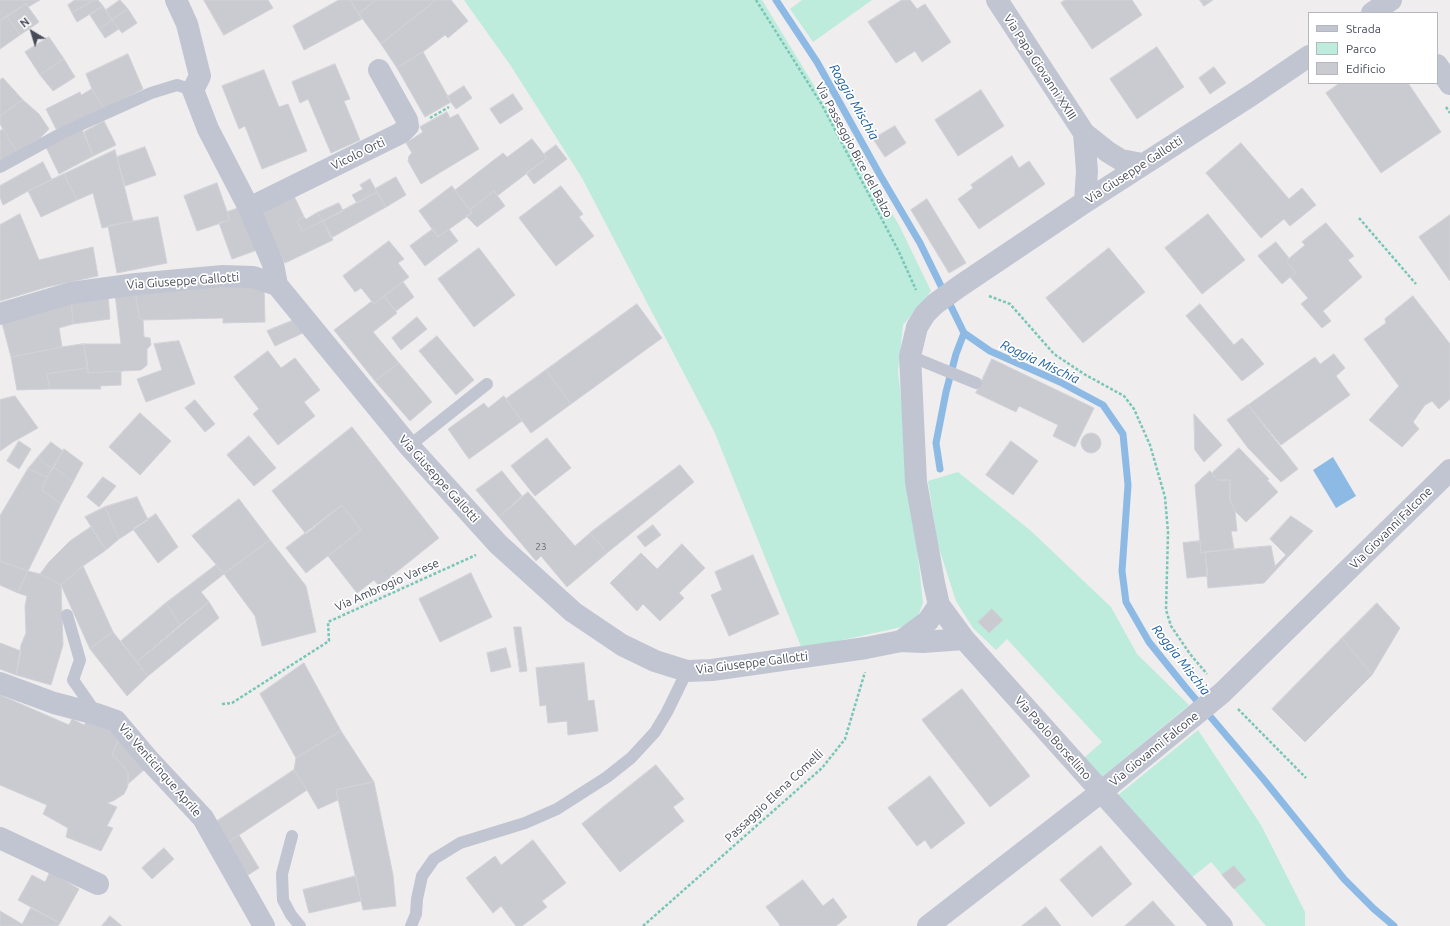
<!DOCTYPE html>
<style>
body{margin:0}
#map{position:relative;width:1450px;height:926px;overflow:hidden;background:#efeded;font-family:Ubuntu,sans-serif}
canvas{display:block}
.legend{position:absolute;left:1308px;top:12px;width:130px;height:72px;box-sizing:border-box;background:#fff;border:1px solid #b5b7bd;margin:0;padding:5px 7px;list-style:none;font-size:12px;color:#464b59}
.legend li{display:flex;align-items:center;gap:8px;height:20px}
.legend b{width:20px;border:1px solid #b5b7bd}
.north{position:absolute;left:12px;top:12px;width:40px;height:40px;-webkit-text-stroke:3px #fff;paint-order:stroke;rotate:322deg;font-size:11px;font-weight:700;line-height:16px;text-align:center;color:#464b59}
.north::after{content:'';display:block;margin:auto;width:14px;height:18px;background:#464b59;clip-path:polygon(50% 0,100% 100%,50% 72%,0 100%)}
</style>
<div id="map">
<canvas width="1450" height="926"></canvas>
<ul class="legend">
<li><b style="height:5px;background:#c1c5d1"></b>Strada</li>
<li><b style="height:11px;background:#bdebdc"></b>Parco</li>
<li><b style="height:11px;background:#cacbd1"></b>Edificio</li>
</ul>
<div class="north">N</div>
</div>
<script>
const g = document.querySelector('canvas').getContext('2d');
g.lineJoin = 'round';
function fill(path, color) {
  g.fillStyle = color;
  g.fill(path, 'evenodd');
}
function stroke(path, color, width, dash) {
  g.strokeStyle = color;
  g.lineWidth = width;
  g.lineCap = dash ? 'butt' : 'round';
  g.setLineDash(dash || []);
  g.stroke(path);
}
function label(font, color, halo, rows, align = 'center') {
  g.font = font + ' Ubuntu,sans-serif';
  g.lineWidth = 3.5;
  g.setLineDash([]);
  g.textBaseline = 'middle';
  g.strokeStyle = halo;
  g.fillStyle = color;
  for (const [text, x, y, turn = 0] of rows) {
    g.save();
    g.translate(x, y);
    g.rotate((+turn || 0) * Math.PI / 180);
    g.textAlign = isNaN(turn) ? turn : align;
    if (halo) g.strokeText(text, 0, 0);
    g.fillText(text, 0, 0);
    g.restore();
  }
}
fill(new Path2D(`
 M464,0H762L899,225L931,291L903,325L898,371L923,603L915,624L802,649L714,431L582,178L511,66Z
 M802,0H872L813,42L790,9Z
 M958,472L1031,531L1111,607L1137,654L1189,705L1102,777L1084,758L1102,742L1007,639L996,650L973,628L956,601L938,545L928,481Z
 M1198,730L1261,825L1305,912V926H1266L1211,862L1190,879L1117,796Z`), '#bdebdc');
fill(new Path2D(`
 M1333,457L1356,496L1336,508L1313,470Z`), '#8dbae5');
stroke(new Path2D(`
 M776,0L817,62L880,175L920,243L964,333L990,351L1060,382L1103,405L1123,434L1128,485L1122,571L1126,602L1149,642L1186,688L1265,781L1344,879L1374,909L1394,926
 M940,469L936,443L946,392L956,354L964,333`), '#8dbae5', 7);
const building = new Path2D(`
 M0,0H40L28,7L26,4L0,21Z
 M75,0H94L72,13L68,5Z
 M94,0H98L103,6L77,22L72,13Z
 M120,0L128,9L112,20L106,10Z
 M204,0H268L273,8L224,35Z
 M339,0H350L362,19L304,50L293,26Z
 M350,0H376L359,14Z
 M376,0H436L381,44L359,14Z
 M436,0H451L468,21L448,38L445,35L423,52L397,68L381,44Z
 M902,0H910L917,9L925,4L951,42L922,62L915,51L896,63L868,22Z
 M1065,0H1132L1142,15L1092,49L1061,3Z
 M1200,0H1213L1204,6Z
 M26,4L39,22L20,35L7,16Z
 M103,6L112,20L99,29L90,15Z
 M128,9L137,23L122,33L112,20Z
 M7,16L20,35L0,49V21Z
 M112,20L119,29L105,38L99,29Z
 M49,37L64,59L40,75L25,52Z
 M1157,47L1184,87L1137,119L1110,79Z
 M423,52L451,102L425,117L397,68Z
 M128,54L143,89L104,109L92,89L86,74Z
 M64,59L75,77L53,91L40,75Z
 M335,64L350,99L344,101L360,140L331,153L308,99L300,103L292,82Z
 M1214,67L1226,83L1210,94L1199,78Z
 M264,70L279,107L288,104L307,151L262,169L245,126L239,129L222,86Z
 M3,78L23,100L0,116V80Z
 M1340,83H1408L1441,132L1381,173L1326,93Z
 M464,86L472,98L456,109L447,97Z
 M92,89L104,109L88,118L56,129L46,109L80,92L81,95Z
 M981,90L1004,126L958,156L935,120Z
 M513,94L523,109L500,124L490,109Z
 M23,100L39,114L49,129L40,138L17,152L0,124V116Z
 M447,112L450,118L458,114L479,149L421,184L408,161L409,156L412,153L406,143L423,132L420,127Z
 M104,121L116,145L93,156L84,132Z
 M895,126L906,143L885,157L873,139Z
 M81,127L93,156L59,174L45,145Z
 M3,129L17,152L0,161V131Z
 M532,139L547,158L497,196L494,191L470,210L455,190L503,153L507,157Z
 M1241,143L1289,199L1302,188L1316,205L1290,226L1284,219L1261,238L1206,173Z
 M556,145L567,159L534,184L526,173L547,158L544,154Z
 M145,147L156,175L125,186L117,157Z
 M115,150L133,221L102,228L93,193L77,200L64,174Z
 M1012,156L1019,168L1029,161L1045,184L979,229L958,199L973,188L971,185Z
 M43,162L52,180L28,191L3,205L0,197V186Z
 M64,174L77,200L41,217L28,191Z
 M396,177L406,195L386,207L375,189Z
 M370,179L377,192L357,203L352,195L363,189L360,185Z
 M217,183L230,220L197,231L184,196Z
 M452,186L472,213L438,237L419,211Z
 M561,186L583,214L579,217L594,236L556,266L519,218Z
 M494,191L505,206L477,227L466,216L472,213L470,210Z
 M377,192L386,207L331,238L323,221Z
 M294,196L304,217L297,220L302,231L323,221L333,240L285,263L260,215Z
 M927,199L966,263L949,273L911,210Z
 M339,203L343,211L323,221L317,213Z
 M245,206L260,249L232,259L219,223L230,220L227,212Z
 M317,213L323,221L302,231L297,220L304,217L306,219Z
 M20,214L39,260L93,247L98,276L47,287L0,301V225Z
 M1208,214L1245,260L1202,294L1165,248Z
 M1450,215V281L1419,237Z
 M158,217L167,263L117,273L108,226Z
 M1326,223L1354,256L1348,260L1362,277L1323,311L1331,321L1322,328L1301,304L1308,298L1290,277L1296,272L1286,261L1305,245L1302,242Z
 M433,229L438,237L449,229L458,241L425,266L410,246Z
 M389,241L404,259L398,263L409,277L374,304L361,288L355,292L343,276Z
 M1276,242L1289,258L1286,261L1296,272L1282,284L1258,256Z
 M479,248L515,295L474,327L438,279Z
 M1109,248L1145,292L1083,343L1046,298Z
 M403,282L414,297L396,311L384,296Z
 M264,285L265,322L223,323V318L143,320L139,318L135,290Z
 M135,290L139,318L143,320L144,337L150,338L151,345L147,349V365L141,370L88,373L84,344H121L115,294Z
 M108,294L110,319L73,324L71,298Z
 M384,296L397,313L373,332L399,363L375,381L334,330L372,301L374,304Z
 M1413,296L1450,344V399L1439,409L1432,401L1425,405L1413,422L1419,429L1402,447L1369,420L1399,386L1364,339L1386,323L1385,319Z
 M71,298L73,324L59,328L62,347L11,357L1,319Z
 M637,304L662,338L571,404L546,370Z
 M1200,304L1234,345L1242,338L1264,364L1242,381L1186,316Z
 M417,317L427,329L401,350L392,338Z
 M294,320L303,333L275,346L267,331Z
 M437,336L474,380L456,395L419,351Z
 M179,341L195,384L146,402L137,379L162,370L154,344Z
 M84,344L88,368L47,374L50,389L17,390L11,357L62,347Z
 M268,351L281,368L295,358L320,390L304,402L315,416L278,445L253,414L259,409L234,377Z
 M1334,354L1345,368L1336,376L1350,395L1281,445L1248,405L1315,357L1320,364Z
 M992,359L1094,408L1075,447L1053,436L1058,425L1019,406L1016,412L976,393Z
 M399,363L432,402L410,421L375,381Z
 M88,368V373L121,371V385L100,386L101,389H50L47,374Z
 M546,370L571,404L531,433L506,399Z
 M15,396L38,428L13,442L0,451V400Z
 M504,396L522,421L469,459L448,429L484,403L488,408Z
 M195,400L215,424L205,432L185,408Z
 M1248,405L1298,469L1281,482L1248,448L1227,420Z
 M140,413L171,441L140,475L109,447Z
 M1194,414L1222,445L1204,462L1195,450Z
 M352,427L439,538L379,586L374,580L357,593L328,556L361,530L342,505L306,534L272,491Z
 M1081 443a10 10 0 1 1 20 0a10 10 0 1 1-20 0Z
 M249,436L276,468L254,486L227,455Z
 M547,438L571,468L535,496L511,466Z
 M19,441L31,449L19,469L7,461Z
 M1011,441L1038,461L1013,495L986,475Z
 M51,442L63,451L52,469L38,457Z
 M1239,448L1269,479L1267,480L1278,492L1246,522L1235,511L1230,500V480H1218L1212,473Z
 M64,449L83,463L73,482L54,467Z
 M38,457L52,469L47,477L28,469Z
 M680,465L694,482L607,553L590,533Z
 M54,467L73,482L61,504L42,490L47,477Z
 M28,469L47,477L42,490L61,504L28,571L0,561V516Z
 M502,471L522,496L499,517L476,490Z
 M1210,471L1218,480H1230V500L1235,511L1237,531H1231L1234,549L1201,553L1195,485Z
 M103,477L116,486L99,507L87,497Z
 M528,492L575,546L590,533L607,553L567,587L541,556L536,561L499,517Z
 M137,497L148,520L119,539L105,507Z
 M239,499L270,540L224,574L192,536Z
 M342,505L361,530L306,573L286,548Z
 M105,507L119,539L106,550L85,517Z
 M156,514L178,547L158,563L133,529Z
 M1291,516L1313,531L1288,557L1270,539Z
 M653,525L661,535L645,547L637,537Z
 M91,527L106,550L83,566L61,585L40,574L49,562L70,541Z
 M270,540L306,586L316,632L262,646L255,616L224,574Z
 M1200,541L1201,553L1205,552L1208,576L1187,578L1183,543Z
 M682,544L705,568L679,593L684,598L660,621L643,604L637,611L610,583L641,553L657,569Z
 M1271,546L1275,566L1286,555L1288,557L1264,583L1208,588L1205,552Z
 M753,555L779,614L729,636L711,595L722,590L715,572Z
 M0,561L28,571L18,593L0,585Z
 M216,565L224,574L201,592L209,602L180,625L166,603Z
 M83,566L113,632L90,649L61,585Z
 M28,571L40,574L61,585L63,645L51,685L16,675L21,645L26,633L25,606L27,596L18,593Z
 M471,573L492,617L440,642L419,599Z
 M209,602L219,618L148,676L137,662Z
 M166,603L180,625L137,662L121,641Z
 M1377,603L1400,628L1372,675L1342,638Z
 M992,609L1003,620L989,633L978,622Z
 M514,627H521L527,671L520,672Z
 M113,632L148,676L127,696L90,649Z
 M1342,638L1372,675L1305,742L1272,709Z
 M0,643L21,651L16,675L0,669Z
 M506,648L511,667L491,672L487,653Z
 M304,663L341,731L296,758L260,694Z
 M584,663L588,701L594,700L598,731L568,735L567,721L548,723L546,705L540,706L536,668Z
 M962,689L1030,776L990,807L922,720Z
 M0,695L69,725L72,719L84,725L87,721L121,735L112,755L121,763L128,773V784L127,788L124,794L113,801L107,803L117,807L107,826L113,828L101,851L66,837L68,828L43,814L47,805L0,785Z
 M341,731L374,782L336,790L338,800L318,809L307,790L294,770L296,758Z
 M119,739L145,769L128,784V773L121,763L112,755Z
 M656,765L684,799L673,807L684,821L620,872L582,824Z
 M294,770L307,790L227,843L214,823Z
 M930,776L965,823L931,849L925,840L917,846L888,808Z
 M374,782L393,875L396,906L363,910L336,790Z
 M239,835L259,868L248,875L227,843Z
 M533,840L566,883L542,901L547,907L522,926H516L501,906L493,913L466,878L495,856L501,865Z
 M1101,846L1132,884L1092,917L1060,880Z
 M164,848L174,859L152,879L142,868Z
 M1234,866L1246,880L1234,889L1222,875Z
 M50,872L79,889L60,923L18,900L32,875L45,882Z
 M356,876L361,901L309,913L303,890Z
 M803,880L823,906L833,898L847,917L836,926H779L780,925L766,907Z
 M1153,901L1175,926H1125Z
 M1046,907L1061,926H1022Z
 M31,908L60,923L58,926H0V911L22,924Z
 M110,916L122,926H102Z`);
fill(building, '#cacbd1');
stroke(building, '#d1d1d8', 1);
stroke(new Path2D(`
 M756,0L822,105L899,252L916,290
 M1446,107L1450,113
 M430,118L449,107
 M1359,218L1416,284
 M989,296L1010,304L1054,354L1084,374L1124,396L1134,409L1150,445L1165,497L1168,532L1166,610L1171,626L1190,654L1207,674
 M222,704L232,703L329,641L328,622L476,555
 M1238,709L1306,778
 M643,926L822,768L845,739L865,672`), '#78c6b6', 2.5, [3, 2]);
stroke(new Path2D(`
 M0,167L62,133L151,93L177,85L193,90
 M910,356L976,383
 M409,446L487,384
 M67,615L80,660L73,680L96,713
 M292,836L282,874L283,900L291,915L300,926
 M411,926L416,914L417,899L422,876L434,859L460,843L525,823L557,809L607,777L631,758L655,732L667,712L687,671`), '#c1c5d1', 12);
stroke(new Path2D(`
 M176,0L187,24L200,76L193,90L208,129L249,208L273,264L277,285
 M997,0L1084,133L1108,152L1121,160L1142,164
 M1372,13L1391,0
 M1437,65L1450,84
 M1084,133L1087,171L1085,202
 M249,208L401,133L408,126L407,120L379,70
 M0,314L71,293L136,284L223,276L253,277L277,285L409,446L498,544L573,612L622,645L655,661L687,671L712,670L866,648L901,641L923,642L964,639
 M901,641L928,621L939,605
 M0,683L54,703L96,714L116,721L149,760L203,818L264,926
 M0,838L98,884
 M928,926L1101,792L1222,693L1450,470
 M1222,926L964,639L939,605L934,583L916,482L910,356L917,327L925,314L935,304L960,286L1085,202L1253,94L1309,56`), '#c1c5d1', 22);
label('10px', '#676b77', null, [
 ["23",541,547]
]);
label('12px', '#464b59', '#fff', [
 ["Via Papa Giovanni XXIII",1040,67,57],
 ["Via Passeggio Bice del Balzo",854,150,62],
 ["Vicolo Orti",358,154,-26],
 ["Via Giuseppe Gallotti",1134,170,-33],
 ["Via Giuseppe Gallotti",183,281,-4],
 ["Via Giuseppe Gallotti",439,479,48],
 ["Via Giovanni Falcone",1391,528,-45],
 ["Via Ambrogio Varese",387,585,-24],
 ["Via Giuseppe Gallotti",752,663,-7],
 ["Via Paolo Borsellino",1053,738,48],
 ["Via Giovanni Falcone",1154,749,-39],
 ["Via Venticinque Aprile",160,770,49],
 ["Passaggio Elena Comelli",774,796,-43]
]);
label('italic 13px', '#165a9c', '#fff', [
 ["Roggia Mischia",854,102,60],
 ["Roggia Mischia",1040,362,25],
 ["Roggia Mischia",1181,660,52]
]);
</script>
